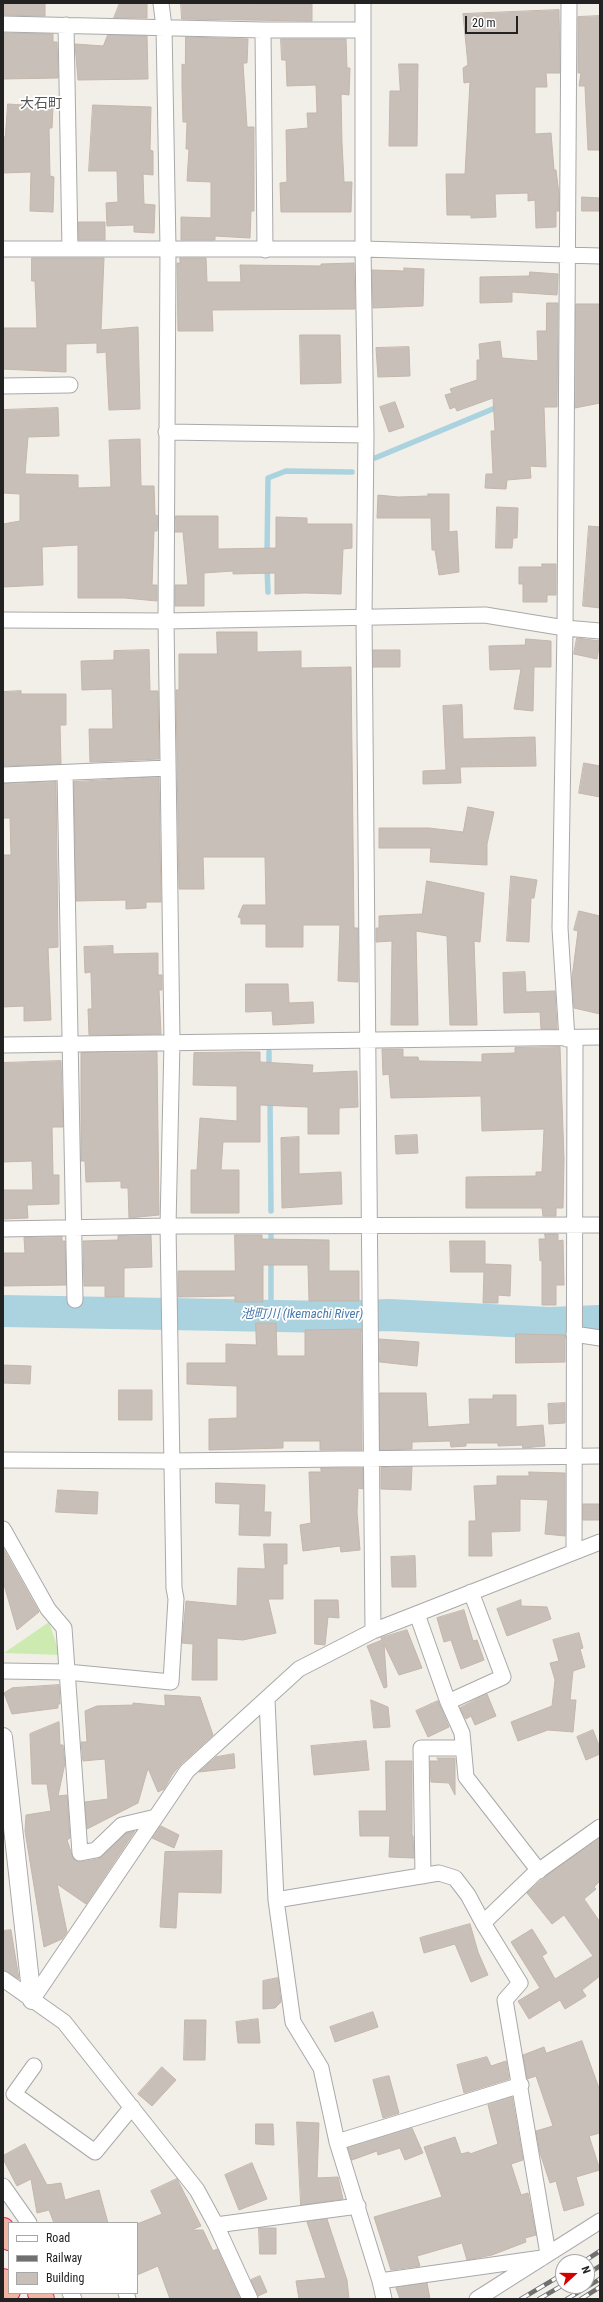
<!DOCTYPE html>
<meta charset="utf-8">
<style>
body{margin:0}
#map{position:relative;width:603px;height:2302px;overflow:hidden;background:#f2efe9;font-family:"Roboto Condensed",sans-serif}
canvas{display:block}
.frame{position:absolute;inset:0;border:4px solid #222;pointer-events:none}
.legend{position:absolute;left:8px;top:2222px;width:130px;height:72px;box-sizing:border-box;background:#fff;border:1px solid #a7a7a7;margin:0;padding:5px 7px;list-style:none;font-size:12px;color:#222}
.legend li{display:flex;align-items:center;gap:8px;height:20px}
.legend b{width:20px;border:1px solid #a7a7a7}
.north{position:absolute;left:555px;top:2254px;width:40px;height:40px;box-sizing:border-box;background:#fff;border:1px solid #a7a7a7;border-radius:50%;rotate:69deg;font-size:11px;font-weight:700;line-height:16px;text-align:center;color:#222}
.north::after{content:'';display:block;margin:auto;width:14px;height:18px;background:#d40000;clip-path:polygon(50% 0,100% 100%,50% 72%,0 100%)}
.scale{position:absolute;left:465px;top:16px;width:53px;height:18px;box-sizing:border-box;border:2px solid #222;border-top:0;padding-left:5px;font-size:12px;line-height:14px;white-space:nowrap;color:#222;-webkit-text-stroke:3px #fff;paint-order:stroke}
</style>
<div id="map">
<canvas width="603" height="2302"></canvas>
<div class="frame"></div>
<ul class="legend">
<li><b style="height:5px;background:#fff"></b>Road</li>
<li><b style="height:5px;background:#707070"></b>Railway</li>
<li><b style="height:11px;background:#c7bfb8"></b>Building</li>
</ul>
<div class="north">N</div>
<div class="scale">20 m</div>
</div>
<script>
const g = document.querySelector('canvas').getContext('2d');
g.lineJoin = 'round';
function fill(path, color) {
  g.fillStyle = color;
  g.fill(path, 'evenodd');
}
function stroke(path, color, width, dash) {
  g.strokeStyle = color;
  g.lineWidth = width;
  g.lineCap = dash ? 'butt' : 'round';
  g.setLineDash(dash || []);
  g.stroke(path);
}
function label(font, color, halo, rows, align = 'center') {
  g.font = font + ' "Roboto Condensed","Noto Sans JP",sans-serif';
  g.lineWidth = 3.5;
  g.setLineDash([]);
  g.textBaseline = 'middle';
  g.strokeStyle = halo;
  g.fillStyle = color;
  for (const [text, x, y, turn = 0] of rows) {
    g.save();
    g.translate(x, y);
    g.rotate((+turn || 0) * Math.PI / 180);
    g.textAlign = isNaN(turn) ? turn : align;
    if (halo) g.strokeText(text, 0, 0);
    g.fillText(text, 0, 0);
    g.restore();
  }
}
fill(new Path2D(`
 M49,1622L60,1655L4,1653Z`), '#cdebb0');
stroke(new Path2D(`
 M375,458L500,406
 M267,555L268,478L286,471L352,472
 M267,567L268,592
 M269,1052V1070
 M270,1098L271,1211
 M271,1247V1233
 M271,1316V1259`), '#aad3df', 5.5);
stroke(new Path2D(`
 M3,1311L333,1317L389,1315L549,1323L600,1321`), '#aad3df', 32);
const building = new Path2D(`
 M3,3H45V16L3,15Z
 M120,3H147V18H114Z
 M181,3L312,4V21L182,19Z
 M559,10L560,73H546L547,87H535V134L551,133L554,170H556L559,194V211H556V227L536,228L535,200L528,201V193L495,194L496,217L471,218V215H447L446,174H465L470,82L464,83L463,68L468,65L463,14Z
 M600,16V150H588L585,86H579L581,73H578V17Z
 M3,33L53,34V42H57L58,78L3,79Z
 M108,35L147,36L148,79L78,80L75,44L103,46Z
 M186,37L248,39L247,63H243L247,127H254V211H251L250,238L215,236V240H181V217L211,218V182L187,181L189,149H186L187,122H183L182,87V64L185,65Z
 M281,39H346L347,68H350L349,95L341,94L342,143L344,182H352L351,212H281L280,183L287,182L286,130L308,128L307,113H317L316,85L287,86L286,60H282Z
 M399,64H418L417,146H389L390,91H400Z
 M8,104L53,107L52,128H49L50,176L54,177L53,212L30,211L31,172L3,173V137H5Z
 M93,105L151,107L150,150L153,151V175L143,174L144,204L155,205L154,233L134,232V225L107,226L106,203L118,202L117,171H89Z
 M582,197L600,198V211H582Z
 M79,222H105V240H79Z
 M32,258H104L101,330L138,327L140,409L109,410L106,352L97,353V343L66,344V372L3,369V328H37L35,281H32Z
 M180,258H206L207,282H241L240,265L321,266V264L354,263L355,309L212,310L213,331H178L177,263H180Z
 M404,268L424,269L423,306L373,308L372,270L404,271Z
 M530,272L558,274L557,295L512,292V302L480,303V277L529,276Z
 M547,303H558L557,407H544L546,467L530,466L531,478L507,480L506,489L485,488L486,474H493L491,431H495L493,398L457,411L455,407L450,409L445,395L452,393L450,389L477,380V360H480L479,344L500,341L502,358L538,361L537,331H546Z
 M576,304H600V403L575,408Z
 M300,335H340L341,383L301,384Z
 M409,347L410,376L378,377L376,348Z
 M395,402L404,427L389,432L380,407Z
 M58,408L59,436L28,437L25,474L78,475V488L111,487L109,440L140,439L141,486H154L155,515L158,516L157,531H154L152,585H157V601L125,598H78V545L42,547L43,585L3,587V524L20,521V494L3,493V410Z
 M428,494H449V532L457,531L459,572L439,575L435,550H432L431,518H377L378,495L398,497L428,496Z
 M497,507L518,508L517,538H513L512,548H496Z
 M176,516H218V549L276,548V517L307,518V524H352V548L343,549L341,594L305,593L275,594V573L233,574V571L204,573V606H175V585H188L183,532H175Z
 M589,526L600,527V608L583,606Z
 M542,564H556V595H547V602H523V584H519V567H542Z
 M217,632H257V652L301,651V668L351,667L354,928H358V982L338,981L340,925H303V947H266V924H241V918L238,917L243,905H266L265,857H203L204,889H179L176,690H179V654H217Z
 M577,638L600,641L597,659L574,654Z
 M526,639L551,641V667H534L533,711L514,709L521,669L490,670L489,646L525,645Z
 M149,650L150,691H158L159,759L90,762L89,729H113L112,689L82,690L81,661L114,660V651Z
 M373,650H400V667H373Z
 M21,691V694H66V725H60L61,764L3,766V692Z
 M462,705L463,739L535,737L536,766L460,767L461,783L423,784V771L446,770L443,706Z
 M584,763L600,766V797L579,793Z
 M159,777L161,902H146V908L126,909V900L76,901L74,782Z
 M56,782L58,947L48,948L51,1020L24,1021V1006L3,1007V855H11L10,818H3V784Z
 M468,807L494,812L487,844V865L430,862L431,848H379V828H429L463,832Z
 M511,876L537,880L534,898H531L529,942L507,941Z
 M427,881L484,893L480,942L474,941L477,1025H450L447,936L416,931L418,1025H391L392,941L376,942V928H379V916L422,914Z
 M579,911L600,916V1014L574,1008L572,978L578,931L574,930Z
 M113,946V954L158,953V975H162V990H159L161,1034L89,1035L88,1009H92L91,972L85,973L84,947Z
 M525,972L526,992L555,991L557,1029H541L540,1012L504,1013L503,973Z
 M246,984H288L289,1003L313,1002L314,1023L273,1025L272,1011L246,1012Z
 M560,1047L564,1159L563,1208H556V1216H543L542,1208H466V1177L536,1176V1172H542L544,1129L482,1131L481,1096L391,1098L389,1074L383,1075L382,1049H403V1057H418L419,1061L482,1062V1054L515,1053V1048Z
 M157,1052L159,1215L129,1218L128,1188H121V1181L86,1182L85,1161H81V1053Z
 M237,1052H260V1062L313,1065L312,1073L357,1071L358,1107L339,1108V1134H308V1107L260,1105V1142H223L221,1170H239V1213H191V1170H197L200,1118L237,1121V1086L193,1085L194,1053Z
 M61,1061L63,1127H52L53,1175H59V1204L27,1205L28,1218L3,1219V1190H33L32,1161L3,1162V1063Z
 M417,1135L418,1153L396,1154L395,1136Z
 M299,1137V1174L341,1172L342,1204L282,1208L281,1138Z
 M545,1234H558V1241L563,1240L564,1285H556V1305H542V1260L540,1261L539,1239H545Z
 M151,1235L152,1267L124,1268V1297H105V1286H84L83,1241L118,1240V1236Z
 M235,1235H262V1239L329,1240V1271H359V1301H309L308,1265H263V1302H235V1296L178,1297V1271H235Z
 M62,1237V1241H65L66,1285L3,1286V1253H25L24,1238Z
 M450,1241H485V1264L511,1265L510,1296L498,1295V1303H483L484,1272H451Z
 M256,1323H276L277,1356H305V1330L361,1329L362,1450H320V1441H283V1448L209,1450V1419L237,1418V1386L187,1384V1363H226V1344L256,1345Z
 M516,1334L565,1335V1362L516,1363Z
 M379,1339L419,1342L417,1366L380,1362Z
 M3,1365L31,1366L30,1384L3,1383Z
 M119,1390H152V1420H119Z
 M380,1393H426L428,1427L470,1424L469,1399H493V1395H516V1427L543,1425L545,1446L523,1448L522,1445L498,1446V1443H466V1446L451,1447L450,1441L412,1442V1449L380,1450Z
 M565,1403V1423L549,1424L548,1404Z
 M412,1467L411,1490L381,1489V1468Z
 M321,1468H363V1489L358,1488L357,1512L360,1550L341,1552L340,1546L303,1551L300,1525L311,1523L309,1472H321Z
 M529,1472L565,1473V1536L545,1534L548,1500L520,1499V1531L491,1532L492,1556H469V1521H476L474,1486L497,1485V1476H529Z
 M216,1483L265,1485L264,1512H271L270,1536L239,1535L240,1504L216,1503Z
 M58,1490L98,1492L97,1514L56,1512Z
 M583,1504H600V1520H583Z
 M264,1544H287V1564H283V1599H268L276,1633L243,1640L217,1638V1680H192L193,1644L182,1643L186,1601L237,1606L238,1568L265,1569Z
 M3,1548L39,1612L17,1630L3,1581Z
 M415,1556L416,1587H392L391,1557Z
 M315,1600H338L339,1618L328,1617L325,1645L315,1644Z
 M521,1600V1606L547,1607L551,1619L507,1636L497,1609Z
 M464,1610L473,1641L477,1640L484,1660L461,1669L451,1640L444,1642L437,1618Z
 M407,1630L422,1668L399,1675L384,1644L387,1687L384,1688L367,1646L382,1640L381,1638Z
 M579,1633L583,1648L580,1649L585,1667L573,1671L570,1700H576L573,1732L548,1730L518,1741L511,1722L552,1706L555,1680L550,1663L559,1661L553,1640Z
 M59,1685L60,1704H58V1708L12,1714L4,1693L12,1688Z
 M487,1694L496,1716L475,1725L471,1716L466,1719L460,1708Z
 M165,1695L200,1697L213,1735L181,1764L172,1775L164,1789L158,1792L148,1768L138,1803L87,1829L85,1802L108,1799L105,1759L83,1761L81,1742H87L85,1711L97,1706L133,1705V1703L165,1706Z
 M371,1700L388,1707L390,1727L374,1728Z
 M438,1701L449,1727L428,1737L416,1711Z
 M59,1722L60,1745H63L65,1763L58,1796L67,1795L70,1838L67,1840L73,1858L81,1862L98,1859L126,1833L135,1831L86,1904L57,1884L67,1932L62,1939L44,1947L25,1831L26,1815L51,1811L47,1784H32L30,1734Z
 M593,1730L600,1748V1754L586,1760L577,1737Z
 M366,1741L369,1770L314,1775L311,1746Z
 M234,1754L235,1768L199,1772L216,1757Z
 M437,1758H455V1795L449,1783L431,1782L430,1761H439Z
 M386,1761H412V1835L413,1836L414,1858L389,1857L390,1836H360L359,1811H386Z
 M161,1826L179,1835L174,1848L152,1838Z
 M600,1838V1881L594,1887L596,1889L584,1899L600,1922V1976L582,1990L586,1996L565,2009L560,2000L529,2019L518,2001L540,1988L511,1942L532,1929L547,1953L542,1956L555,1979L593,1956L564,1915L552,1924L527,1893L546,1876Z
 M222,1851L221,1893L178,1892L176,1928L160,1927L165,1852Z
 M470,1924L478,1952L488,1975L471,1982L455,1944L424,1953L420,1938Z
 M11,1930L19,1979L3,1970V1931Z
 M278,1978L281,2002L275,2008L263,2009V1981Z
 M373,2012L378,2027L335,2042L330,2027Z
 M258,2019L260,2043H238L236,2022Z
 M185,2020H206L205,2060H184Z
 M582,2041L600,2091V2133L589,2136L600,2170L576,2177L584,2205L564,2211L556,2181L550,2183L540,2153L536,2131L553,2126L536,2076L527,2079L523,2055L544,2047L546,2053Z
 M487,2057L491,2066L506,2061L509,2079L464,2093L457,2065Z
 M162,2067L176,2080L152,2106L138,2094Z
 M389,2076L399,2113L383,2118L373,2080Z
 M512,2097L523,2160L511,2164L521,2195L528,2193L536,2235L525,2238L526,2242L492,2255L467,2260L462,2243L417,2256L420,2266L391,2270L374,2217L442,2197L424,2147L455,2137L461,2154L469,2152L470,2154L498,2144L488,2105Z
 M297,2122L319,2123L317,2178L338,2177L343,2199L301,2205Z
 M256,2124H273L274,2145L256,2144Z
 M412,2128L423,2153L405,2160L400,2148L378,2155L377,2151L352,2160L348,2148Z
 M25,2144L47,2185L61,2183L65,2200L99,2190L108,2223H54L49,2210L37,2213L31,2179L17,2186L3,2159V2156Z
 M252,2163L267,2199L239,2210L225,2175Z
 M177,2179L201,2226L191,2230H203L213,2251L217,2249L240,2299H170L158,2266L137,2275V2224L162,2214L151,2191Z
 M327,2219L347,2280L349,2299H299L296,2281L326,2278L307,2222Z
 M259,2228H276V2254H260Z
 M260,2276L267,2292L258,2296L251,2280Z
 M427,2283L430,2299H400L396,2288Z`);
fill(building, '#c7bfb8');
stroke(building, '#c4b6ab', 1);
const minor = new Path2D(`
 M363,3V249L366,435L364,617L373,1631
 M3,24L263,30H362
 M66,25L70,249
 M263,30L265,250
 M3,249H363L600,256
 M3,386L70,385
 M166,432L366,435
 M3,620L166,621L485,615L565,628L600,631
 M65,773L75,1300
 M3,775L168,768
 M567,1039L560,928L565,628L569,3
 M3,1045L600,1037
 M3,1229L168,1226L600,1225
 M574,1334L600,1338
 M3,1460L171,1461L600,1456
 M3,1529L48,1609L64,1628L80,1853L96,1850L122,1825L156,1817
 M574,1552L575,1039
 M417,1614L448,1702L462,1733L466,1777L539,1871
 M3,1671L67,1672L171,1682L176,1599L174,1588L168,1226L172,1042L166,621L168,248L164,27L161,3
 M267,1700L276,1900L293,2022L321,2068L337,2142L380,2281L384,2299
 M448,1702L503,1677L471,1592
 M423,1876L421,1748H463
 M276,1900L439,1873L455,1878L468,1895L483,1923L520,1983L505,2000L548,2254
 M483,1923L534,1874L600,1827
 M3,1979L64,2022L197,2190L216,2225L250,2299
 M32,2000L187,1771L299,1669L373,1631L600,1542
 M34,2066L14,2094L95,2152L132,2107
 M337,2142L521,2085
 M3,2186L29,2223
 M216,2225L358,2206
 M380,2281L542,2258
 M70,2293L74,2299
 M126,2293L128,2299
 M477,2299L600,2221`);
const tertiary = new Path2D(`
 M3,1737L32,2000`);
const trunk = new Path2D(`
 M3,2229L9,2239
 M3,2280L9,2291
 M39,2293L43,2299`);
stroke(minor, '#a9a9a9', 17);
stroke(tertiary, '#a9a9a9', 20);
stroke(trunk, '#dc2a67', 24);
stroke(minor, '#fff', 15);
stroke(tertiary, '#fff', 18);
stroke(trunk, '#f2b4a3', 22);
const rail = new Path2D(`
 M583,2262L600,2251
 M587,2274L600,2266
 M521,2299L563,2274
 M539,2299L563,2285
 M567,2299L600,2279
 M581,2299L600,2287`);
stroke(rail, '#707070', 4.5);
stroke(rail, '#fff', 3, [9]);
label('italic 13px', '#4a7aab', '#fff', [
 ["池町川 (Ikemachi River)",302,1315]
]);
label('14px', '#555', '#fff', [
 ["大石町",41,104]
]);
</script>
